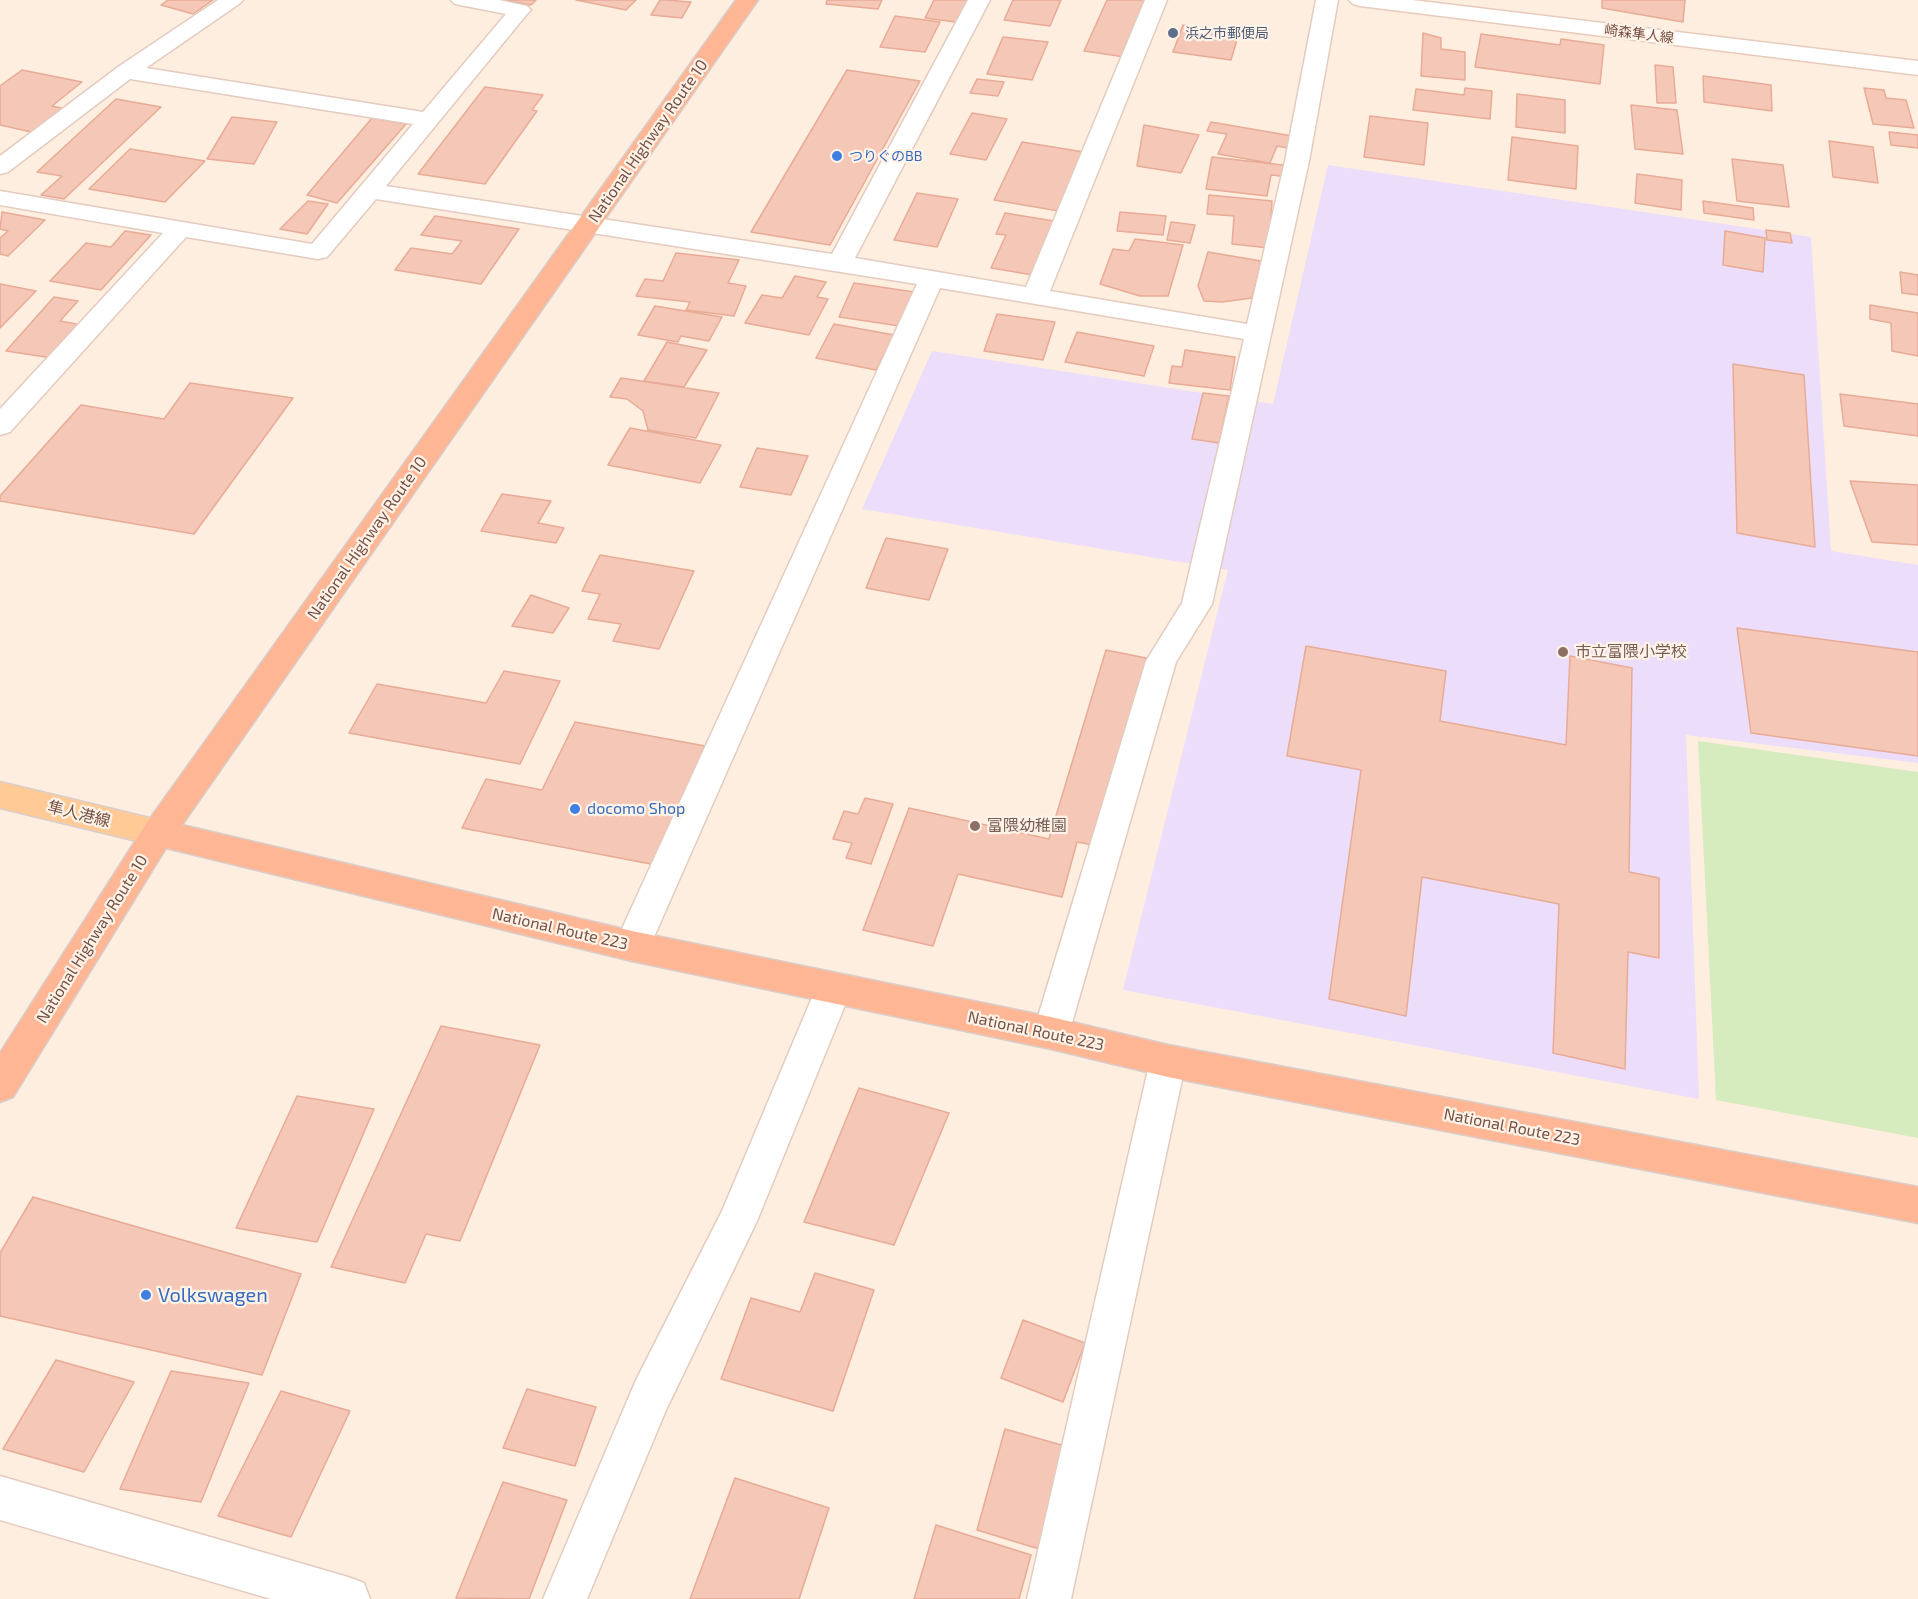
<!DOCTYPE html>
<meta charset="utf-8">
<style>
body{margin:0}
canvas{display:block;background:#feeee0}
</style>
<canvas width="1918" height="1599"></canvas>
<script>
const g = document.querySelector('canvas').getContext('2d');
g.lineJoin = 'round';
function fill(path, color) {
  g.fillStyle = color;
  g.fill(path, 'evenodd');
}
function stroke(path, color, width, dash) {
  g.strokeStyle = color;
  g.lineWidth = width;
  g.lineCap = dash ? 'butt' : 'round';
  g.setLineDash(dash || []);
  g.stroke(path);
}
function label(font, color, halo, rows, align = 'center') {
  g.font = font + ' "Exo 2","Noto Sans JP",sans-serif';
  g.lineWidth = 4.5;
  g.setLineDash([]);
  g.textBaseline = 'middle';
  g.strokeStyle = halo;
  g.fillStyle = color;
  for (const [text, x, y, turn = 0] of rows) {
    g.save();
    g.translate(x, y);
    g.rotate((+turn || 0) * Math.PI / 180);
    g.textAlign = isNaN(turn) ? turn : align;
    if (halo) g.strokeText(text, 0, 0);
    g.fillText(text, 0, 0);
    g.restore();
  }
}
fill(new Path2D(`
 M1328,165L1811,237L1831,551L1918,565V763L1686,735L1699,1099L1123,990L1228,570L862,509L932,351L1273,404Z`), '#ecddfa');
fill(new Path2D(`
 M1698,741L1918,772V1138L1716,1100Z`), '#d6ecbe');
const building = new Path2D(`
 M168,0H213L193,14L161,5Z
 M503,0H536L531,5Z
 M576,0H636L626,10Z
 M660,0H666L691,2L682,18L651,15Z
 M827,0H882L878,9L826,4Z
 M934,0H975L963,23L925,18Z
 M1013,0H1061L1050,26L1004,20Z
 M1107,0H1149L1125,57L1084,51Z
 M1602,0H1685L1683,22L1602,8Z
 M895,16L940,22L925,52L880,47Z
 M1183,25L1239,33L1231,60L1173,52Z
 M1423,33L1441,38V49L1465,52V80L1421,76Z
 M1481,34L1560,45L1561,39L1604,45L1600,84L1475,67Z
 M1003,37L1048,42L1032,80L987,74Z
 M1655,65L1673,67L1676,103H1657Z
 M22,70L82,82L52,106L70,110L40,134L0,125V86Z
 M847,70L920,81L830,245L751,232Z
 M1703,76L1771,85L1772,111L1704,102Z
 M977,79L1004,82L998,96L970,93Z
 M485,87L543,95L532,110L537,111L485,184L418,174Z
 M1465,88L1492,91L1490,119L1413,110L1416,89L1464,95Z
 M1864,88L1884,90L1886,98L1906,100L1914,128L1873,124Z
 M1517,94L1565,100V133L1516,127Z
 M116,99L161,107L64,199L41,195L62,176L37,172Z
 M1631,105L1677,110L1683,154L1635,149Z
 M972,113L1007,119L986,160L950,154Z
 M1370,116L1428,123L1424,165L1364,157Z
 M232,117L277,122L254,164L207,159Z
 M372,118L406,124L337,203L307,195Z
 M1211,122L1298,137L1293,149L1277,146L1270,163L1218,154L1227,134L1207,131Z
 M1144,125L1199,135L1181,173L1137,166Z
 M1889,132L1918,135V148L1891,145Z
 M1512,137L1578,146L1576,189L1508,180Z
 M1829,141L1873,147L1878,183L1833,177Z
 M1022,142L1084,152L1059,211L994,200Z
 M130,149L205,161L165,202L89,189Z
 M1212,157L1292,166L1290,177L1271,175L1267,196L1206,189Z
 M1732,159L1783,165L1789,207L1737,201Z
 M1637,174L1682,180L1681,210L1635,203Z
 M917,193L958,199L937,247L894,240Z
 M1209,195L1272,201L1269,248L1232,244L1234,216L1207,214Z
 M308,201L328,204L307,234L280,229Z
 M1703,201L1753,208L1754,220L1704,213Z
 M2,212L45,220L8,256L0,254V238L8,231L0,229Z
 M1120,212L1166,216L1163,235L1117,231Z
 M1005,213L1060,222L1039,276L991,268L1006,235L996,234Z
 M435,216L519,229L481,284L395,270L411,248L452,254L462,241L421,235Z
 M1171,222L1195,225L1190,243L1167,240Z
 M1766,230L1790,233L1792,243L1767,240Z
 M125,231L151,235L101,290L50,281L86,243L111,247Z
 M1725,231L1765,238L1763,272L1723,265Z
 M1135,239L1183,245L1168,296H1140L1100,284L1113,249L1129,251Z
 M1208,252L1261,261L1252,298L1222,302L1204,301L1198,286Z
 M676,253L739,260L728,283L746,286L734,316L686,310L690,302L636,296L645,279L663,281Z
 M1900,272L1918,275V295L1902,293Z
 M795,276L826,282L817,297L828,299L809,335L745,323L762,295L782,298Z
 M854,283L914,292L900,326L839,317Z
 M0,284L36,291L0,328Z
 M54,297L78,301L60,321L88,326L59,359L6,351Z
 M1870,305L1918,313V356L1892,351L1891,323L1870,319Z
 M655,306L722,317L709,341L681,336L678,342L638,335Z
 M997,314L1055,322L1043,360L984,351Z
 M834,324L894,335L876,370L816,358Z
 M1077,332L1154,346L1144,376L1065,362Z
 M667,342L707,350L684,387L644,381Z
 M1185,350L1235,357L1230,390L1169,383L1172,366L1182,367Z
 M1733,364L1804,375L1815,547L1737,533Z
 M621,378L719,393L696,438L648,430L643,411L627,399L610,397Z
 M190,383L293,398L194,534L0,501V496L81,405L164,419Z
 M1203,393L1229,396L1219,443L1192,439Z
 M1840,394L1918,404V436L1844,426Z
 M630,428L721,445L700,483L608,465Z
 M757,448L808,456L791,495L740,487Z
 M1850,481L1918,485V545L1872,542Z
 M502,494L551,501L538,523L564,528L556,543L481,531Z
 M886,538L948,549L929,600L866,588Z
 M600,555L694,571L659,649L613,641L621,624L588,619L600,594L582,591Z
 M531,595L569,608L553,633L512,626Z
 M1737,628L1918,652V756L1751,733Z
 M1306,646L1446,671L1440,721L1566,745L1570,656L1632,668L1629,872L1659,878V958L1628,952L1625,1069L1553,1053L1559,904L1422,877L1406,1016L1329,999L1361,770L1287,756Z
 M1106,650L1151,659L1099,846L1077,842L1062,897L958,874L933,946L863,930L909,808L1049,839Z
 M504,671L560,681L520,764L349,733L377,684L486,703Z
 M575,722L705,746L656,865L462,828L486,779L542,790Z
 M865,798L893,804L871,864L846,858L852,843L833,839L844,811L858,814Z
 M441,1026L540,1045L460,1241L426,1234L405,1283L331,1267Z
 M859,1088L949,1113L894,1245L804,1222Z
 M297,1096L374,1109L317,1242L236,1228Z
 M33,1197L301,1274L262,1375L0,1316V1253Z
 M815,1273L874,1290L833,1411L721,1379L751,1298L800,1312Z
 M1023,1320L1085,1343L1063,1402L1001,1378Z
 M56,1360L134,1382L84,1472L3,1449Z
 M171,1371L249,1383L201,1502L120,1489Z
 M527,1389L596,1407L575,1466L503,1448Z
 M281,1391L350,1411L291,1537L218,1516Z
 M1005,1429L1086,1452L1062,1556L977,1530Z
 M735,1478L829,1508L799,1599H690Z
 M503,1482L567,1500L529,1599L456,1598Z
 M936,1525L1031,1555L1019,1599H914Z`);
fill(building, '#f5c7b6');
stroke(building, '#e8ab96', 1.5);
const minor = new Path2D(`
 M218,0H243L239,4L146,68L423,112L506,14L455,4L451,0H499L527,6L531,10L527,14L386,186L832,254L968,0H990L855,258L1026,287L1145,0H1167L1050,291L1247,324L1285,161L1316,0H1338L1309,161L1212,604L1176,662L1069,1033L1064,1044L1051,1049L1038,1044L1033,1033L1146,661L1182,603L1244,339L940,288L650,946L644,956L632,961L620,956L614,946L917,284L376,199L327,257L318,259L186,237L10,432L0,435V409L163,233L0,205V191L312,244L413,124L130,79L8,172L0,174V156L118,67Z
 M834,973L847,977L852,988L757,1221L666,1410L587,1599H543L636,1380L722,1211L816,988L821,977Z
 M1168,1045L1181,1049L1186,1061L1071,1599H1027L1150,1061L1155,1049Z
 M0,1476L348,1577L364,1583L370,1599H271L0,1520Z`);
const secondary = new Path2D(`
 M1349,0H1412L1918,61V75L1360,6L1353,4Z`);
const primary = new Path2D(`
 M0,782L158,820L170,824L175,833L170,842L158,846L0,808Z`);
const trunk = new Path2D(`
 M736,0H758L182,825L632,931L1051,1017L1168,1045L1918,1187V1223L1168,1077L1051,1049L632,961L166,848L13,1097L0,1102V1053L146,824Z`);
stroke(minor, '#e4cbbf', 3);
stroke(secondary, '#e9cbbb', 3);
stroke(primary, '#d9cecb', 3);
stroke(trunk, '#d9cecb', 3);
fill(minor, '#fff');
fill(secondary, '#fff');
fill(primary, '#ffca96');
fill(trunk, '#feb694');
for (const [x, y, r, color] of [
 [1173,33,6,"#5c6f8a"],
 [837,156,6,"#3f7fe0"],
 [1563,652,6,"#8d6e63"],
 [575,809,6,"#3f7fe0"],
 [975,826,6,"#8d6e63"],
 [146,1295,6,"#3f7fe0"]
]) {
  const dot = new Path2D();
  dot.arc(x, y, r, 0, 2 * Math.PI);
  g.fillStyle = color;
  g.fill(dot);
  stroke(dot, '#fff3e8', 2);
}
label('14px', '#4e5e75', '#fff3e8', [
 ["浜之市郵便局",1185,33]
], 'left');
label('14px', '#765146', '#fff3e8', [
 ["崎森隼人線",1639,34,7]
]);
label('14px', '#366cbe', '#fff3e8', [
 ["つりぐのBB",849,156]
], 'left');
label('16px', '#765146', '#fff3e8', [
 ["National Highway Route 10",648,141,-55],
 ["National Highway Route 10",367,538,-55],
 ["隼人港線",79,814,14],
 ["National Route 223",560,929,13],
 ["National Highway Route 10",92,939,-58],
 ["National Route 223",1036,1031,12],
 ["National Route 223",1512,1127,11]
]);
label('16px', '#785e54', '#fff3e8', [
 ["市立富隈小学校",1575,652],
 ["富隈幼稚園",987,826]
], 'left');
label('16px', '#366cbe', '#fff3e8', [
 ["docomo Shop",587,809]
], 'left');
label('20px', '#366cbe', '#fff3e8', [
 ["Volkswagen",158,1295]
], 'left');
</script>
